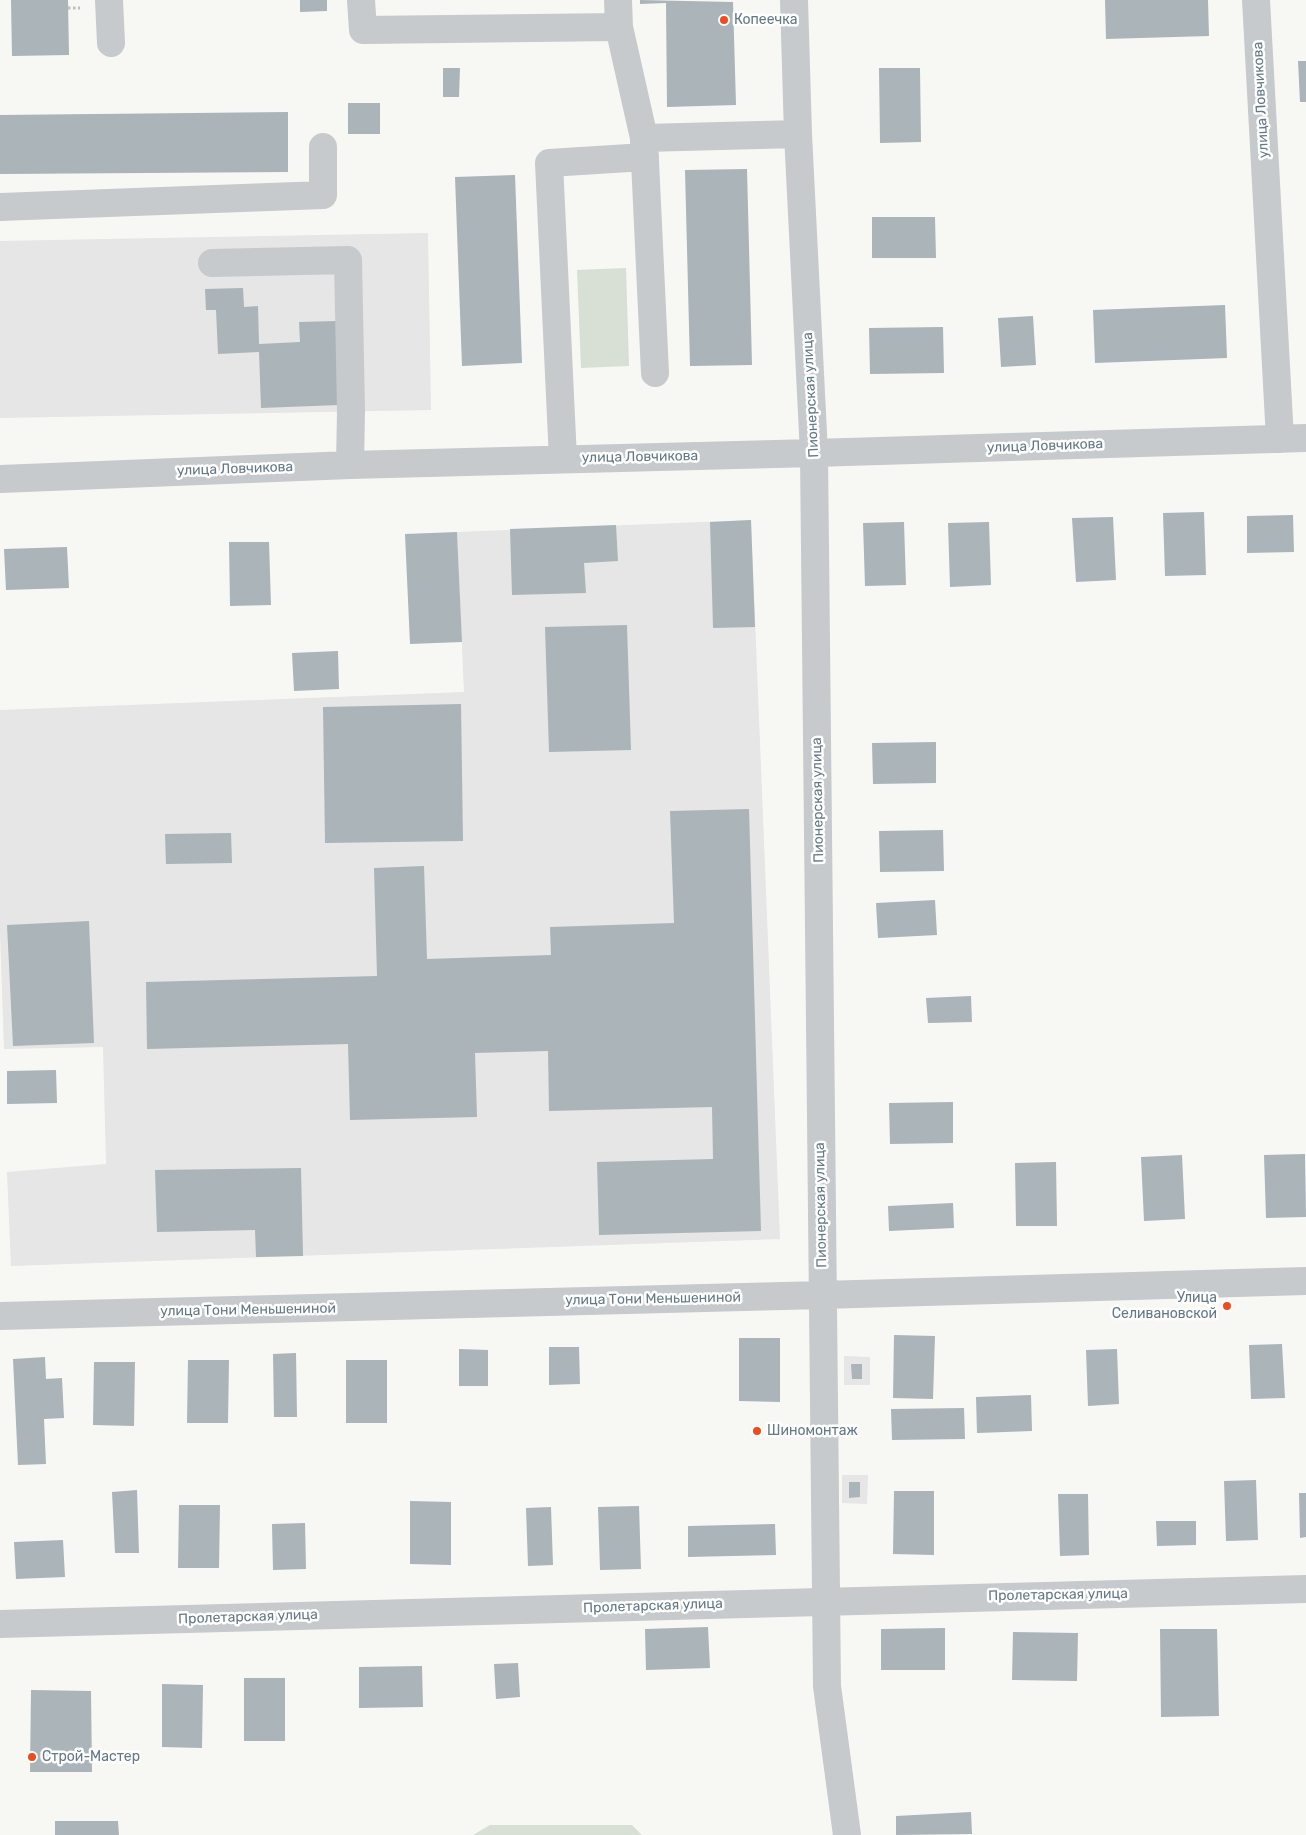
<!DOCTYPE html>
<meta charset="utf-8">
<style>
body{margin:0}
canvas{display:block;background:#f7f7f4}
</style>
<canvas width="1306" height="1835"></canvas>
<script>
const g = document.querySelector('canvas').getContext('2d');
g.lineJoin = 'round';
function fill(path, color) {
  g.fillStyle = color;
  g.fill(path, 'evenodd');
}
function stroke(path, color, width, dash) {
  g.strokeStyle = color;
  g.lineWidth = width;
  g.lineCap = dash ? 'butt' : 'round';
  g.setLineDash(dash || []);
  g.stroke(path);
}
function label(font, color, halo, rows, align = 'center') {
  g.font = font + ' Rubik,sans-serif';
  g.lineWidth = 5;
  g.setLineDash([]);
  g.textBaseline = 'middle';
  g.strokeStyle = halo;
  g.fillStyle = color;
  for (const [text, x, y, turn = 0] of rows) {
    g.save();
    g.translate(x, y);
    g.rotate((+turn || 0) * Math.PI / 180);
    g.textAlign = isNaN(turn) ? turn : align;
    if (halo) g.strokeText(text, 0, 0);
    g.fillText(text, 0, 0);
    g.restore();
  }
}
fill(new Path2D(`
 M428,233L431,410L0,418V241Z
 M751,520L780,1239L11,1266L7,1172L106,1164L103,1047L4,1049L0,933V710L464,692L457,532Z
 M844,1356L870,1357V1385H844Z
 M842,1475H868L867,1504L842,1503Z`), '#e5e6e5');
fill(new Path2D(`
 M626,268L629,366L581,368L577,270Z
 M490,1825H632L642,1835H473Z`), '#d8dfd4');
fill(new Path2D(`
 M11,0H68L69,55L12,56Z
 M300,0H327V11L300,12Z
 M640,0L733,2L736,105L667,107L666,3L640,4Z
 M1105,0H1208L1209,36L1106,39Z
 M1298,61H1306V102H1300Z
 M443,68H460L459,97H443Z
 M879,68H920L921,142L880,143Z
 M348,103H380V134H348Z
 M288,112V172L0,174V115Z
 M747,169L752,365L690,366L685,170Z
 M515,175L522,363L462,366L455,177Z
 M872,217H935L936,258H872Z
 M243,288L244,307L258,306L259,344L300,342L299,322L336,321L339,405L261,408L259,352L218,354L216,310H206L205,289Z
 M1225,305L1227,358L1095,363L1093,310Z
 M1033,316L1036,365L1001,367L998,318Z
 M943,327L944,373L870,374L869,328Z
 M1204,512L1206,575L1165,576L1163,513Z
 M1293,515L1294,552L1247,553V516Z
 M1113,517L1116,580L1076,582L1072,518Z
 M751,520L755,627L713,628L710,522Z
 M904,522L906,585L865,586L863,523Z
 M989,522L991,585L950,587L948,523Z
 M616,525L618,561L584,563L586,593L512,595L510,529Z
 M457,532L462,642L410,644L405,534Z
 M229,542H269L271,605L230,606Z
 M67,547L69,588L6,590L4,549Z
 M627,625L631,750L549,752L545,627Z
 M338,651L339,689L294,691L292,653Z
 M461,704L463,841L325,843L323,707Z
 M936,742V783L873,784L872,743Z
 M749,809L761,1231L599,1235L597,1162L713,1159L712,1107L549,1111L548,1051L475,1053L477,1117L350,1120L348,1044L147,1049L146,982L377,976L374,868L424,866L427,959L551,955L550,927L674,923L670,811Z
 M943,830L944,871L880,872L879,831Z
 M231,833L232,863L166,864L165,834Z
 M935,900L937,935L878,938L876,903Z
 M89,921L94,1043L13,1046L7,925Z
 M971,996L972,1022L928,1023L926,998Z
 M56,1070L57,1103L7,1104V1071Z
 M953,1102V1143L890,1144L889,1103Z
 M1305,1154L1306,1217L1266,1218L1264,1155Z
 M1182,1155L1185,1219L1144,1221L1141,1157Z
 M1056,1162L1057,1226H1016L1015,1163Z
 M301,1168L303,1256L256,1257L255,1230L157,1232L155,1170Z
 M953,1203L954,1228L889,1231L888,1206Z
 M894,1335L935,1336L933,1399L893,1398Z
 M739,1338H780V1402L739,1401Z
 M1282,1344L1285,1398L1251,1399L1249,1345Z
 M549,1347H579L580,1384L549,1385Z
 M459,1349L488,1350V1386H459Z
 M1117,1349L1119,1404L1088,1406L1086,1350Z
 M296,1353L297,1417H274L273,1354Z
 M45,1357L46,1379L62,1378L64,1418L44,1419L46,1464L18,1465L13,1359Z
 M188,1360H229L228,1423H187Z
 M346,1360H387V1423H346Z
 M94,1362H135L134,1426L93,1425Z
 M851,1364H862V1379H852Z
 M1031,1395L1032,1431L977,1433L976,1397Z
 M964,1408L965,1439L892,1440L891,1409Z
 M1256,1480L1258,1540L1226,1541L1224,1481Z
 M849,1482H860V1497L849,1498Z
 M137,1490L139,1553H115L112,1492Z
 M894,1491H934V1555L893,1554Z
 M1299,1493H1306V1537L1300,1538Z
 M1058,1494H1088L1089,1555L1060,1556Z
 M410,1501L451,1502V1565L410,1564Z
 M179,1505H220L219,1568H178Z
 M639,1506L641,1569L600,1570L598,1507Z
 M551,1507L553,1565L528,1566L526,1508Z
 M1156,1521H1196V1545L1157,1546Z
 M305,1523L306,1569L273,1570L272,1524Z
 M775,1524L776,1555L688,1557V1526Z
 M63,1540L65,1577L16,1579L14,1542Z
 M708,1627L710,1668L646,1670L645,1629Z
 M945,1628V1670H881V1629Z
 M1160,1629H1217L1219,1716L1161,1717Z
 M1013,1632L1078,1633L1077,1681L1012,1680Z
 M518,1663L520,1697L496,1699L494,1664Z
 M422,1666L423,1707L359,1708V1667Z
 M244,1678H285V1741H244Z
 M162,1684L203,1685L202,1748L162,1747Z
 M31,1690L91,1691L92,1772H30Z
 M971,1812L972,1834L896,1835V1816Z
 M55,1821H118L119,1835H55Z`), '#abb4b9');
stroke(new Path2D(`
 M68,8H80`), '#bdc0c2', 3, [2.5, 2.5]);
stroke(new Path2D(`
 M109,0L111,43
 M361,0L363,30L619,27L644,138L798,134
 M618,0L619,27
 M794,0L798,134L814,453L827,1686L847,1835
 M1256,0L1280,439
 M644,140L655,373
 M0,207L323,195V147
 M212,263L348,260L351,411L350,465
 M563,459L549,163L645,157
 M0,479L350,465L814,453L1306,438
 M0,1316L822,1295L1306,1281
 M0,1624L1306,1589`), '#c6cacd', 28);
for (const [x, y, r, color] of [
 [724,20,5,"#ed4c1e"],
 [1227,1306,5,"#ed4c1e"],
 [757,1431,5,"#ed4c1e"],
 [32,1757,5,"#ed4c1e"]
]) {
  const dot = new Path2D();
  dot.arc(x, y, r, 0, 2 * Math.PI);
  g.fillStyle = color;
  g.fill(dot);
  stroke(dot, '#fff', 2);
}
label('14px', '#647886', '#fff', [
 ["Копеечка",734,20],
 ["Улица",1217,1298,"right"],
 ["Селивановской",1217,1314,"right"],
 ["Шиномонтаж",767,1431],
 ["Строй-Мастер",42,1757]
], 'left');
label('14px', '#647886', '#fff', [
 ["улица Ловчикова",1261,100,-93],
 ["Пионерская улица",811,395,-93],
 ["улица Ловчикова",1045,446,-2],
 ["улица Ловчикова",640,457,-1],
 ["улица Ловчикова",235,469,-2],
 ["Пионерская улица",818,800,-91],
 ["Пионерская улица",821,1205,-91],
 ["улица Тони Меньшениной",653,1299,-1],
 ["улица Тони Меньшениной",248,1310,-1],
 ["Пролетарская улица",1058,1595,-1],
 ["Пролетарская улица",653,1606,-2],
 ["Пролетарская улица",248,1617,-2]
]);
</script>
